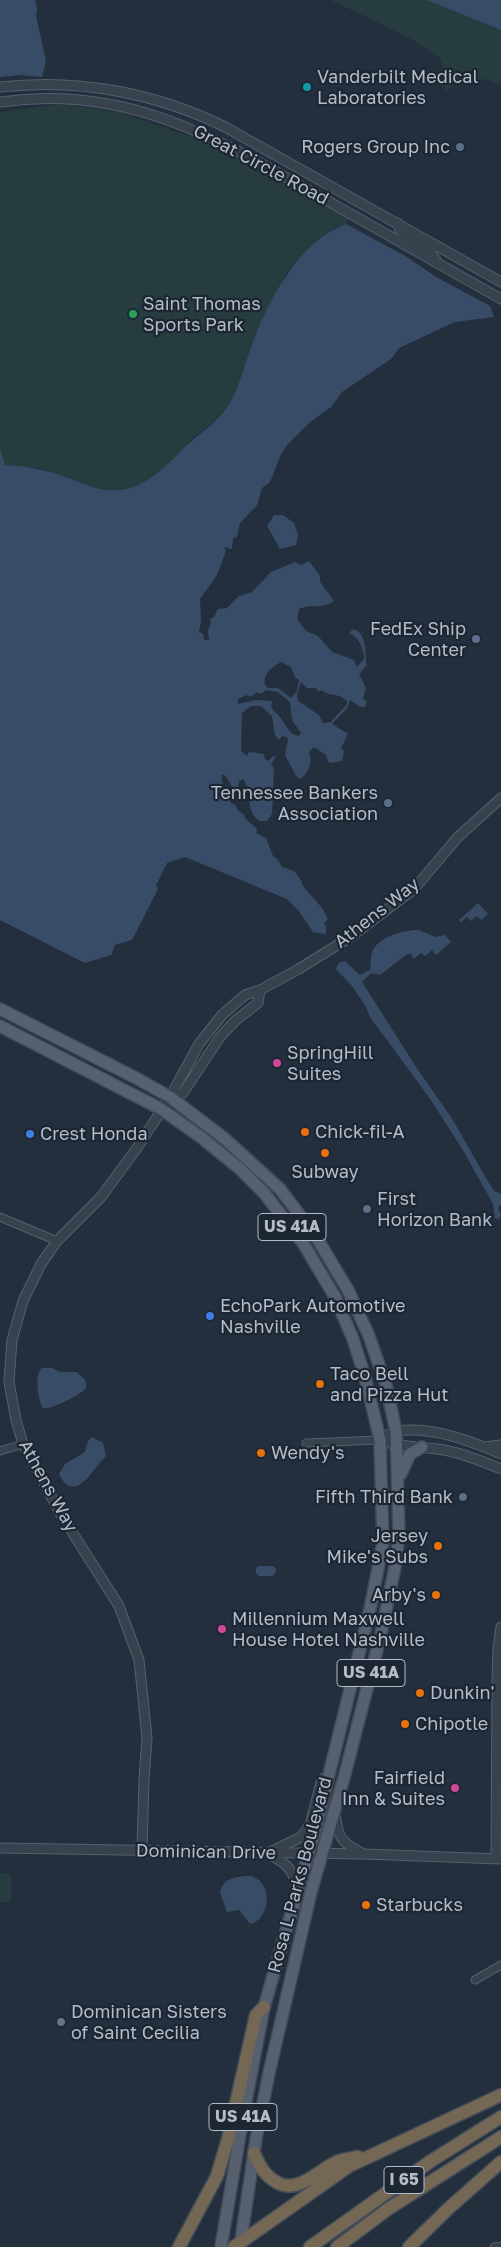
<!DOCTYPE html>
<style>
body{margin:0}
canvas{display:block;background:#242f3e}
</style>
<canvas width="501" height="2247"></canvas>
<script>
const g = document.querySelector('canvas').getContext('2d');
g.lineJoin = 'round';
function fill(path, color) {
  g.fillStyle = color;
  g.fill(path, 'evenodd');
}
function stroke(path, color, width, dash) {
  g.strokeStyle = color;
  g.lineWidth = width;
  g.lineCap = dash ? 'butt' : 'round';
  g.setLineDash(dash || []);
  g.stroke(path);
}
function label(font, color, halo, rows, align = 'center') {
  g.font = font + ' "Golos Text",sans-serif';
  g.lineWidth = 4.5;
  g.setLineDash([]);
  g.textBaseline = 'middle';
  g.strokeStyle = halo;
  g.fillStyle = color;
  for (const [text, x, y, turn = 0] of rows) {
    g.save();
    g.translate(x, y);
    g.rotate((+turn || 0) * Math.PI / 180);
    g.textAlign = isNaN(turn) ? turn : align;
    if (halo) g.strokeText(text, 0, 0);
    g.fillText(text, 0, 0);
    g.restore();
  }
}
fill(new Path2D(`
 M331,0H427L501,30V85L488,80L465,77L445,91V79L441,59L408,37Z
 M62,104L122,113L212,144L349,218L346,224L334,228L287,272L250,348L237,390L221,417L193,438L164,468L148,480L136,486L115,491L86,486L39,468L5,465L0,449V112Z
 M0,1873L11,1874V1902H0Z`), '#263c3f');
fill(new Path2D(`
 M0,0H35L37,9L36,16L46,61L42,77L20,75L0,77Z
 M427,0H501V30Z
 M346,224L407,257L436,277L490,306L494,317L455,322L399,348L391,359L342,392L331,407L309,423L288,444L281,454L270,482L262,488L257,505L240,523L237,537L233,538L232,549L224,547L226,551L217,575L200,599L201,620L199,632L203,634L204,640H209L208,631L211,623L210,619L214,617L218,609L227,608L239,596L252,592L271,572L295,562L301,565L309,561L320,576V582L334,601C321,610 313,603 299,609L297,619L306,631L318,636L332,652L354,660L357,667L364,659C364,648 358,636 349,633L353,629C368,633 364,654 367,665L359,674L366,688L363,698L367,702L365,707H360L350,700L347,708L332,724L348,734L341,748L344,751L342,761L329,763L326,755L314,747L309,752C313,763 309,770 301,779L296,776L285,755L288,740L287,737L282,736L279,740L275,735L272,716L261,706H251L242,713L241,751L247,756L249,752L264,754L265,759L268,761L274,756L276,757L271,764L274,768L272,814L267,821H259C244,808 253,792 243,779L239,781L238,788L235,789C229,785 229,779 224,775H222C221,784 226,791 231,798L230,802L236,806L238,811L244,814L245,818L257,829L256,833L266,838L273,856L277,859L282,867L294,871L301,880L302,885L322,908L328,919L324,923L326,926V934L313,932L299,911L287,899L185,857L167,863L156,885L158,889L132,940L115,945L111,955L85,963L0,920V449L5,465C27,466 48,470 68,478C84,484 101,492 119,490C146,487 164,468 182,450C196,435 217,424 228,406C239,389 243,369 250,350C266,304 298,241 346,224ZM281,662L291,667L295,677L299,680L297,691L291,698L278,688H268L265,685C263,673 272,667 281,662ZM301,682L307,688H316L318,692L322,690C329,697 338,692 347,701V704L331,722L323,723L319,715L298,701L297,695ZM266,690L278,692L290,702L292,720L301,733L298,736C289,734 287,727 282,720C278,712 269,712 272,701L256,700L238,704V699L247,695L251,697L257,692L261,694Z
 M274,515H283L294,523L298,535L296,545L280,549L267,526Z
 M478,903L488,914L481,920L477,916L471,921L467,917L461,922L459,920Z
 M419,930L436,937L445,935L451,942L436,955L432,950L425,956L421,953L414,959L411,954L406,955L380,975L371,973L362,982L418,1070L451,1117L489,1183L494,1191L501,1194V1204L498,1208L501,1216L498,1219L495,1218L493,1204L464,1152L431,1100L370,1017L365,1005L351,985L336,969L339,963L345,961L360,975L370,970C371,964 370,956 373,950C381,936 403,930 419,930Z
 M42,1368H52L60,1372H77L86,1381V1388C81,1395 50,1410 43,1408C38,1400 34,1374 42,1368Z
 M92,1437L103,1443L106,1456C104,1459 100,1461 98,1465C88,1477 73,1502 59,1474L65,1464L85,1452L88,1441Z
 M259,1566H273L276,1569L275,1574L272,1576H259L256,1573V1568Z
 M251,1876C275,1883 269,1921 250,1924L239,1910L227,1912L220,1892C223,1878 238,1876 251,1876Z`), '#394c67');
const minor = new Path2D(`
 M0,1217L57,1241
 M306,1443L380,1440
 M0,1451L23,1444
 M475,1980L501,1965
 M494,2247L501,2246`);
const tertiary = new Path2D(`
 M0,87C78,78 157,93 227,128L501,282
 M0,102C128,83 220,140 326,200C385,233 443,266 501,299
 M398,223C399,239 418,241 428,250C431,252 433,256 436,260
 M170,1097L183,1093L220,1037L236,1020L258,1003L260,990
 M380,1440C385,1437 392,1432 398,1431C431,1426 471,1441 501,1454
 M380,1440C404,1449 425,1446 449,1451C467,1455 484,1462 501,1469
 M484,1447L501,1445
 M335,1813C338,1837 340,1842 362,1853
 M0,1848L364,1854L501,1859
 M142,1850L144,1779L147,1738L139,1660L119,1606L60,1513L23,1444L16,1420L9,1382L12,1340L23,1301L41,1264L57,1241L101,1197L137,1148L170,1097L199,1044L222,1015L245,995L260,990L297,970L352,936L414,889L458,837L501,798
 M270,1852L301,1837L310,1825L321,1782L329,1773
 M270,1855C286,1863 294,1870 297,1889
 M496,1859L497,1682L498,1649L501,1627`);
const primary = new Path2D(`
 M0,1009L136,1078L170,1097L224,1138L280,1189L315,1235L348,1290L369,1336L386,1385L396,1431L399,1535L395,1567L381,1634L345,1774L311,1892L269,2073L256,2139L240,2247
 M0,1026L161,1109L202,1138L240,1169L264,1193L303,1243L335,1297L353,1339L365,1377L380,1440L383,1543L370,1609L314,1835L264,2007L243,2117L221,2247
 M401,1474L410,1454L422,1447`);
const motorway = new Path2D(`
 M254,2153C260,2167 265,2176 278,2183C300,2194 320,2168 339,2161C345,2159 352,2158 358,2157
 M179,2247L217,2176L228,2139L256,2015L264,2007
 M234,2247L349,2166L501,2095
 M310,2247L431,2161L501,2117
 M337,2247L388,2209L501,2137
 M409,2247L449,2208L501,2162`);
stroke(minor, '#565f6c', 9);
stroke(tertiary, '#565f6c', 11);
stroke(primary, '#414a57', 14);
stroke(motorway, '#434c59', 15);
stroke(minor, '#38414e', 7);
stroke(tertiary, '#38414e', 9);
stroke(primary, '#56606e', 11);
stroke(motorway, '#746855', 12);
for (const [x, y, r, color] of [
 [307,87,5,"#0f9aa8"],
 [460,147,5,"#5c6f8a"],
 [133,314,5,"#2e9e5b"],
 [476,639,5,"#5c6f8a"],
 [388,803,5,"#5c6f8a"],
 [277,1063,5,"#d1479c"],
 [305,1132,5,"#e8710a"],
 [30,1134,5,"#3f7fe0"],
 [325,1153,5,"#e8710a"],
 [367,1209,5,"#5c6f8a"],
 [210,1316,5,"#3f7fe0"],
 [320,1384,5,"#e8710a"],
 [261,1453,5,"#e8710a"],
 [463,1497,5,"#5c6f8a"],
 [438,1546,5,"#e8710a"],
 [436,1595,5,"#e8710a"],
 [222,1629,5,"#d1479c"],
 [420,1693,5,"#e8710a"],
 [405,1724,5,"#e8710a"],
 [455,1788,5,"#d1479c"],
 [366,1905,5,"#e8710a"],
 [61,2022,5,"#6b7280"]
]) {
  const dot = new Path2D();
  dot.arc(x, y, r, 0, 2 * Math.PI);
  g.fillStyle = color;
  g.fill(dot);
  stroke(dot, '#1d2633', 2);
}
for (const [x, y, w] of [
 [292,1227,68],
 [371,1673,68],
 [243,2117,68],
 [404,2180,40]
]) {
  const box = new Path2D();
  box.roundRect(x - w / 2, y - 13.5, w, 27, 4);
  g.fillStyle = '#1d2633';
  g.fill(box);
  stroke(box, '#b4bcc9', 1);
}
label('bold 16px', '#b4bcc9', null, [
 ["US 41A",292,1227],
 ["US 41A",371,1673],
 ["US 41A",243,2117],
 ["I 65",404,2180]
]);
label('18px', '#b4bcc9', '#1d2633', [
 ["Vanderbilt Medical",317,77],
 ["Laboratories",317,98],
 ["Rogers Group Inc",450,147,"right"],
 ["Saint Thomas",143,304],
 ["Sports Park",143,325],
 ["FedEx Ship",466,629,"right"],
 ["Center",466,650,"right"],
 ["Tennessee Bankers",378,793,"right"],
 ["Association",378,814,"right"],
 ["SpringHill",287,1053],
 ["Suites",287,1074],
 ["Chick-fil-A",315,1132],
 ["Crest Honda",40,1134],
 ["Subway",325,1172,"center"],
 ["First",377,1199],
 ["Horizon Bank",377,1220],
 ["EchoPark Automotive",220,1306],
 ["Nashville",220,1327],
 ["Taco Bell",330,1374],
 ["and Pizza Hut",330,1395],
 ["Wendy's",271,1453],
 ["Fifth Third Bank",453,1497,"right"],
 ["Jersey",428,1536,"right"],
 ["Mike's Subs",428,1557,"right"],
 ["Arby's",426,1595,"right"],
 ["Millennium Maxwell",232,1619],
 ["House Hotel Nashville",232,1640],
 ["Dunkin'",430,1693],
 ["Chipotle",415,1724],
 ["Fairfield",445,1778,"right"],
 ["Inn & Suites",445,1799,"right"],
 ["Starbucks",376,1905],
 ["Dominican Sisters",71,2012],
 ["of Saint Cecilia",71,2033]
], 'left');
label('18px', '#b4bcc9', '#1d2633', [
 ["Great Circle Road",261,165,28],
 ["Athens Way",377,913,-38],
 ["Athens Way",48,1486,61],
 ["Dominican Drive",206,1852,1],
 ["Rosa L Parks Boulevard",300,1875,-75]
]);
</script>
